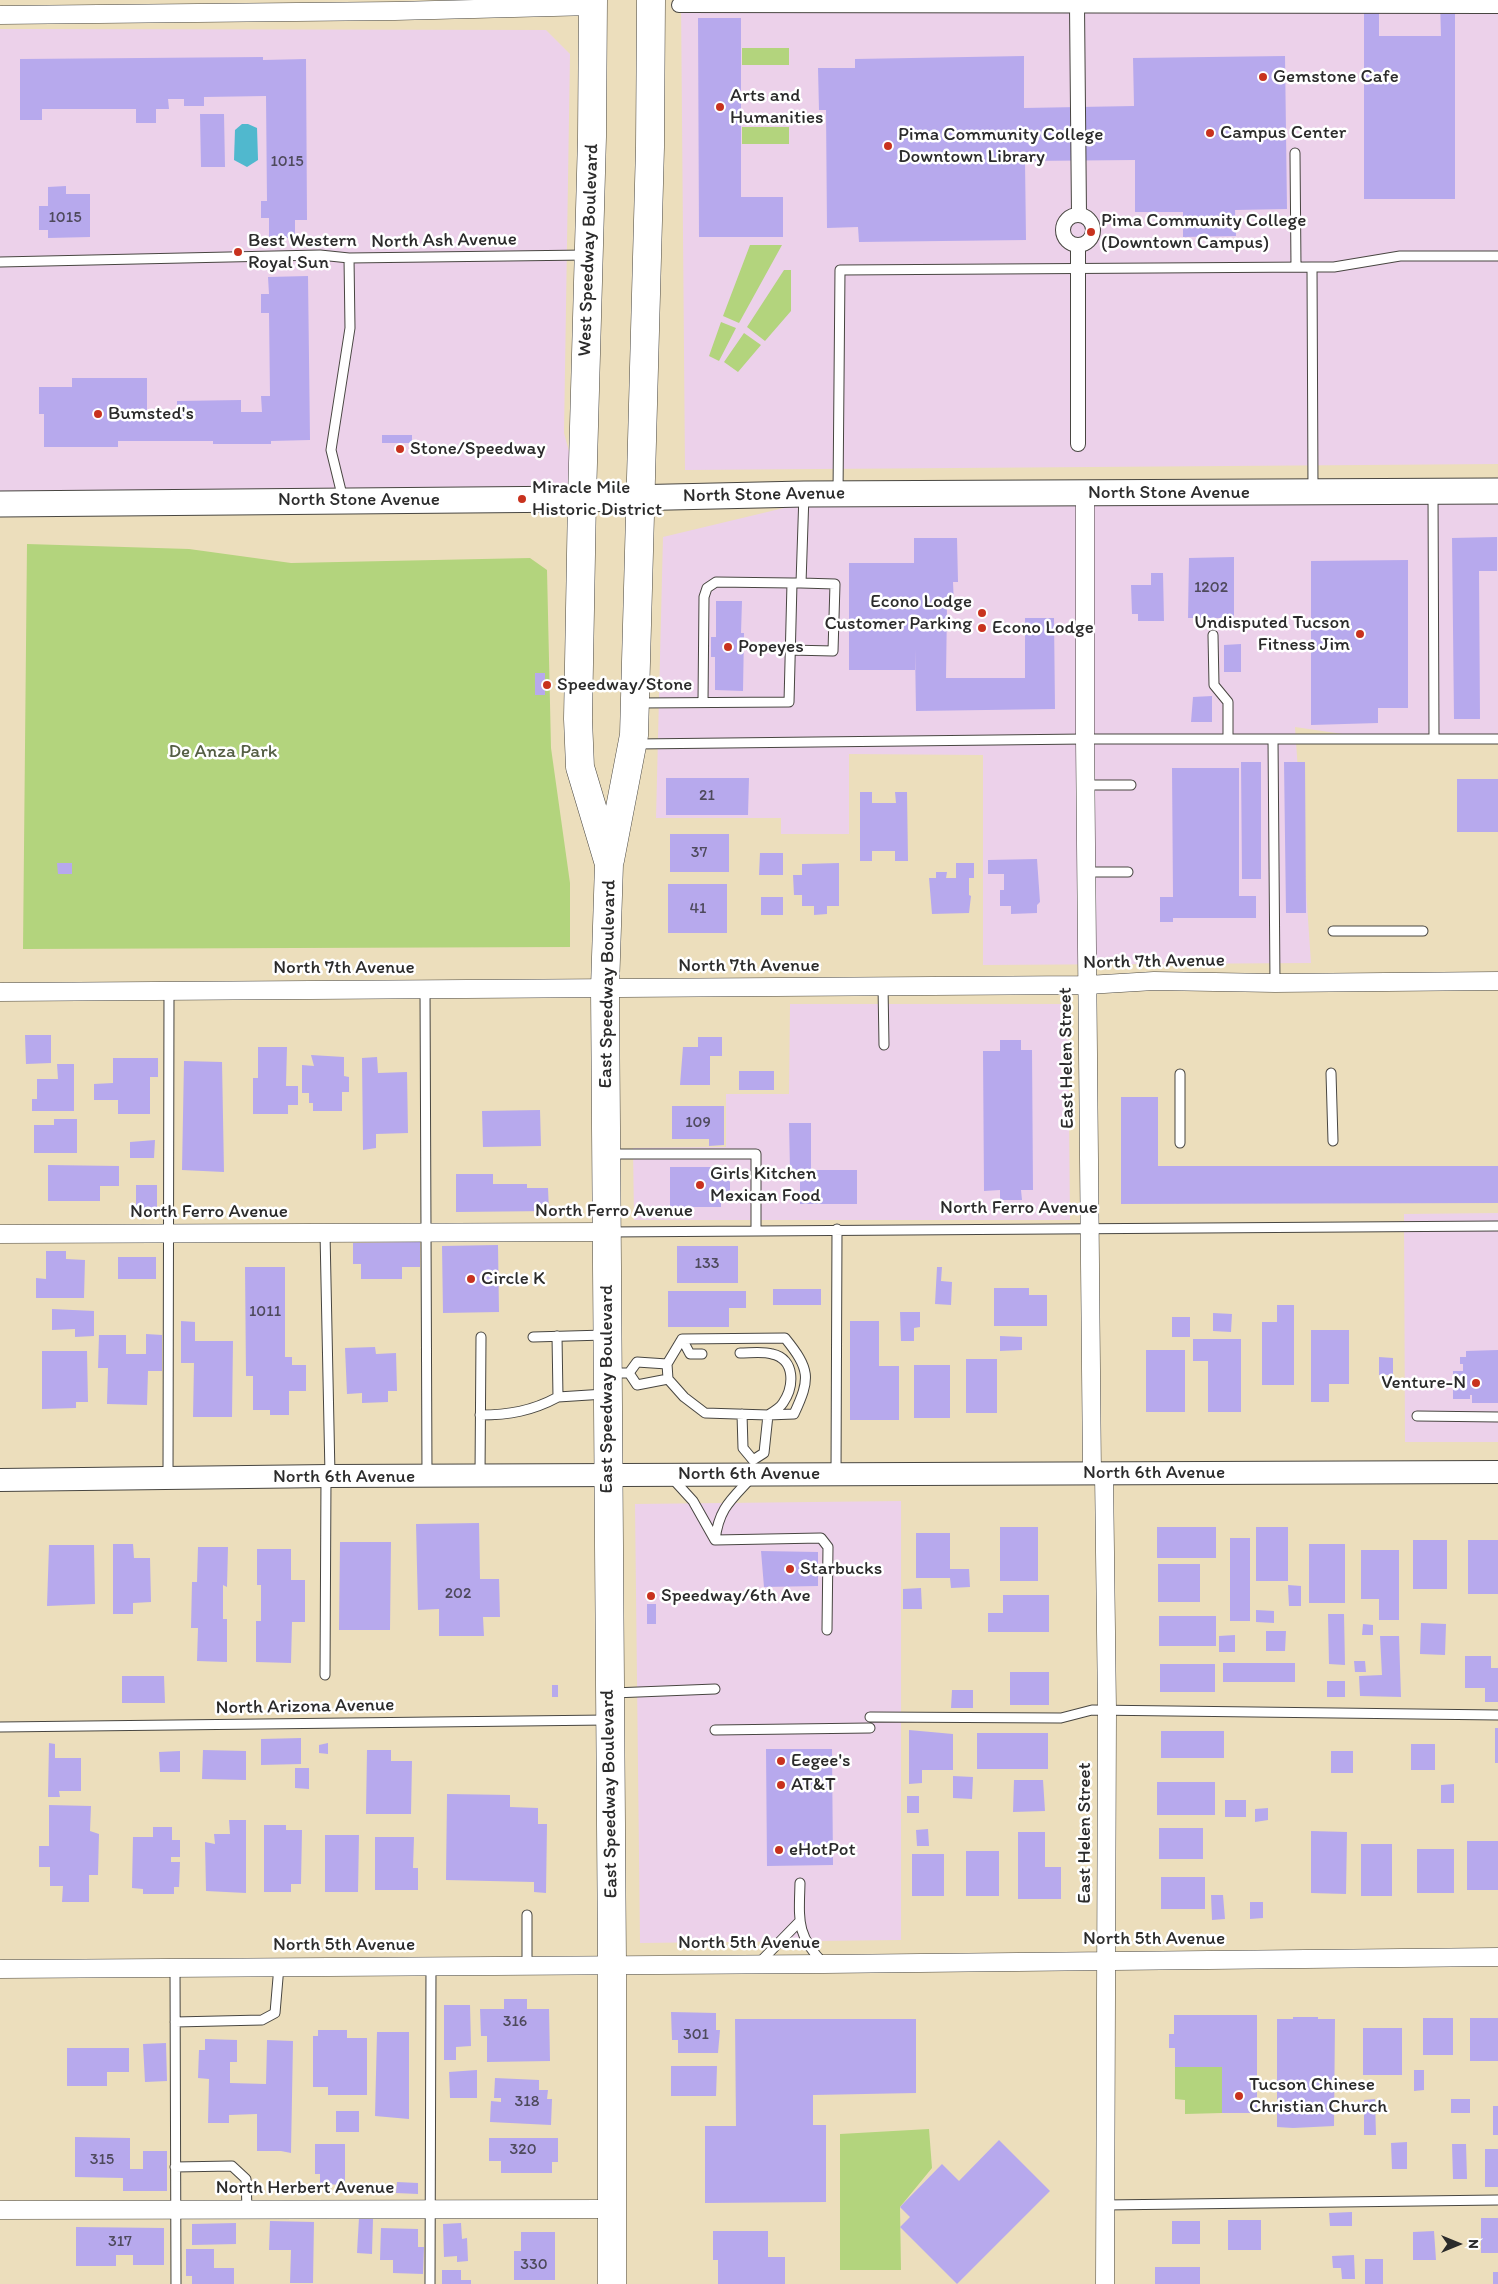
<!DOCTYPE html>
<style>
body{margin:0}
#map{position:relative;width:1498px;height:2284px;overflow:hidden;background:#ecdebc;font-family:Itim,sans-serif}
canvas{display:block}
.north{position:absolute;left:1433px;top:2219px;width:50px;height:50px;-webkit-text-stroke:4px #fff;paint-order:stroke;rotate:90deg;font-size:14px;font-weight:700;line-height:20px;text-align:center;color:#2b2b2b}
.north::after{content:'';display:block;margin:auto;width:18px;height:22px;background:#2b2b2b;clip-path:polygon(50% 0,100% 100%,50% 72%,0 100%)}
</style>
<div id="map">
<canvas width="1498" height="2284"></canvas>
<div class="north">N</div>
</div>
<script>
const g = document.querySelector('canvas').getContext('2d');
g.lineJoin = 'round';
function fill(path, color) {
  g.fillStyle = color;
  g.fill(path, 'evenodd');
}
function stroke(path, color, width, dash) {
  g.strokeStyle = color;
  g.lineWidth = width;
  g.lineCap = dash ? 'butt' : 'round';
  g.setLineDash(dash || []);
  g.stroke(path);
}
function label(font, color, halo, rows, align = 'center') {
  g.font = font + ' Itim,sans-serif';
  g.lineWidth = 5;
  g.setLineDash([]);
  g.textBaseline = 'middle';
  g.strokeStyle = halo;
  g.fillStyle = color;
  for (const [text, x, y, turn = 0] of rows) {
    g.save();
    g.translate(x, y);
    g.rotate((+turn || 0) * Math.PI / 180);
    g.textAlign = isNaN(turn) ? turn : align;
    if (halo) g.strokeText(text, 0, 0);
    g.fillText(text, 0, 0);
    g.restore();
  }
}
fill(new Path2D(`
 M681,0H1498V464L685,470Z
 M0,29L546,30L570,54L564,433L582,499L0,504Z
 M1498,491V739H1377L1295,727L1311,963L983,965V755L849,754V834H781V818H656L663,537L838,495Z
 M790,1004H1068L1070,1220H634L633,1148L726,1147V1094H789Z
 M1498,1213V1442H1405L1404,1214Z
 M901,1501V1940L640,1943L635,1504Z`), '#ecd1ea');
fill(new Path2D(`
 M742,48H789V65H742Z
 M742,127H789V144H742Z
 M750,245H782L739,323L723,316Z
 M784,270H791V311L765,341L747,327Z
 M721,322L736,328L719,361L709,356Z
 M744,333L761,345L738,372L724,362Z
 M27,544L189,549L291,563L530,558L547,570L551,748L570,883V947L23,949Z
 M1175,2067H1222V2113L1185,2114V2100L1175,2099Z
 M929,2129L932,2168L900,2207L901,2270H840V2134Z`), '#b3d47d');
fill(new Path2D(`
 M242,124H248L257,128L258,160L247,167L234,160L235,130Z`), '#50b8ce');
fill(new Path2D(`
 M1364,0H1379V36H1441L1440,0H1455V199H1364Z
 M698,18H741V197H783V237H699Z
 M1024,56V108L1134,106L1133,58L1285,56L1287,209L1235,210L1236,236L1183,237V212H1135V160L1025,161L1026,240L859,242L858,227L827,228L826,110H819L818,68H855V59Z
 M263,57V60L306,59L307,220H295V238H269V218H261V201H267L266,96L204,97V106H184V99H168L169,109H156V123H136V109H42V120H20V59Z
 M200,114H224L225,167H201Z
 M66,186V194H90V237L48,238V230H39V206H48V187Z
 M308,276L310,440L271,441V444H213V441H118V447H44V414H39V387H72V378H147V413H177V401L241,400V412H262L261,396H270L269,313H261V294H269L268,277Z
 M382,435H412V443H382Z
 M1497,537V571H1479L1480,719H1454L1452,538Z
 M914,538H957L958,582H953L954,605H947L946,678H1025V618H1054L1055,709L916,711L915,649V670H849V563H914Z
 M1234,557V618H1188L1189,558Z
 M1408,560V708H1378V723L1311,725V561Z
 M1151,573H1163L1164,621H1138V614H1132L1131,585H1151Z
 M716,601H742L741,633H744L743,691L715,690V657H711V637H716Z
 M1241,644V672H1224V645Z
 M535,673H545V695H535Z
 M1212,696V722H1191L1193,697Z
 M1241,762H1261V879H1242Z
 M1284,762H1305L1306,913H1286Z
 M1172,768H1239V896H1256V918H1173V922H1160V897H1173Z
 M666,778H749L748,815H666Z
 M1457,779H1498V832H1457Z
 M860,792H872V803H896L895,792H907L908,861H895V851H872V861H860Z
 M670,834H729V872H670Z
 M760,853H783V875H759Z
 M1037,859L1040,902L1037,905V913L1011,914V906H1000V890H1004V874H988V860Z
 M57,863H72V874H58Z
 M839,863V906H827V914L814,915V906H802V895H794L793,875H802V864Z
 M956,863H974V878H969V895L971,896L969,913L932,914L929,878H936V872H947L946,878H956Z
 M668,884H727V933H668Z
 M761,897H783V915H761Z
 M25,1035H51V1063L26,1064Z
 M698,1037H722V1056H710V1085H680L683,1047H698Z
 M1000,1040H1021V1050H1032L1033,1190H1021L1022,1200H1000V1190L984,1191L983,1051H1000Z
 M258,1047H287L286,1086H298V1105H288V1114H253V1078H258Z
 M311,1055L344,1057V1076L349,1077V1092H342V1111H313V1103H309V1093H302V1065L314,1066Z
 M377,1057L378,1073L407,1072L408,1133L376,1134V1148L363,1150L362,1058Z
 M113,1058H158V1077H150V1114H118V1100H94V1084L113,1083Z
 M184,1061L222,1062L224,1172L182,1170Z
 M57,1064H74V1111H32V1099H37V1079H58Z
 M739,1071H774V1090H739Z
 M1121,1097H1158V1166H1498V1203L1121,1204Z
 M672,1106H724V1145L709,1146V1139H672Z
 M540,1110L541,1146L483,1147L482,1111Z
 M54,1119H77V1153H34V1125H54Z
 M789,1123H811V1170H857V1204H800V1170H790Z
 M155,1140L154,1158H130V1142Z
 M48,1165L119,1166V1186H100V1201H48Z
 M670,1167H724V1175H730V1200H721V1207H670Z
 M456,1174H493V1184H527V1188H548L549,1211L456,1212Z
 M136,1185H157V1212H136Z
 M420,1242V1267H402V1279H361V1264H353V1243Z
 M498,1245L499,1312L443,1313L442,1246Z
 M677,1246H738V1283H677Z
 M46,1251H66V1259L85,1260L84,1298H36V1278L46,1279Z
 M118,1257H156V1279H118Z
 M245,1267H285V1357H292V1365H306V1391H289V1415H270V1410H253V1376H246Z
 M937,1267H942L941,1281L952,1282L951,1305L935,1304Z
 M994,1288H1029V1295H1047V1326H994Z
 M773,1289H821V1305H773Z
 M668,1291H746V1308H729V1327H668Z
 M1277,1305H1294V1385H1262V1322H1277Z
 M52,1309L94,1311V1336L75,1337V1329L52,1330Z
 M900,1312H920V1327L914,1328V1341H901Z
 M1213,1313L1232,1314L1231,1332L1213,1331Z
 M1172,1317H1190V1337H1172Z
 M181,1321L195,1322V1341H233L232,1417H193L194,1363H181Z
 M850,1321H879V1366H899V1420H850Z
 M1311,1330H1349V1384H1329V1402H1311Z
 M146,1334L162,1335V1371H148L147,1405L107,1404L108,1368H98L99,1335H126V1354H146Z
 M1000,1336L1022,1337V1350L1000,1351Z
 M1193,1339H1241V1412H1208V1361H1193Z
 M375,1347L376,1354L396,1353L397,1391H388V1402L362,1403V1393L347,1394L345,1348Z
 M1146,1350H1185V1412H1146Z
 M1498,1350V1403H1472V1395H1470V1399H1453V1371H1463V1364H1460V1357H1466V1351Z
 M42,1351H87L88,1402H76V1408L42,1409Z
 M1379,1357L1393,1358V1375H1379Z
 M966,1359H997V1413H966Z
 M914,1365H950V1418H914Z
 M479,1523L480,1579H499L500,1617H483L484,1636H439V1609L418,1610L416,1524Z
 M1000,1527H1038V1581H1000Z
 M1157,1527H1216V1558H1157Z
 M1256,1527H1288V1581H1256Z
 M916,1533H950V1569H969L970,1587L951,1588L950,1578H916Z
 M1230,1538H1250V1621H1230Z
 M1413,1540H1447V1589H1413Z
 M1468,1540H1498V1594H1468Z
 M340,1542H391L390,1630H339Z
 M113,1544H133L134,1558H150L151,1602L133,1603V1614H113Z
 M1309,1544H1345V1603H1309Z
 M49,1545H94L95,1604L47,1606Z
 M198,1547H228L227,1587L223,1585V1619H227V1662L197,1661L198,1628H191L192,1582H197Z
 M257,1549H291V1580H305V1622H292L291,1663L256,1662V1621H261V1585H257Z
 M1361,1550H1399V1620H1379V1599H1361Z
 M761,1551L818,1552V1586L764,1587Z
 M1158,1564H1200V1602H1158Z
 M1288,1585L1301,1586V1606H1289Z
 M921,1588L922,1609H903V1589Z
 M1003,1595H1049V1632H988V1613H1003Z
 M647,1604H656V1624H647Z
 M1256,1610L1274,1611V1623L1256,1622Z
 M1328,1614H1344L1345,1665L1329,1664Z
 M1159,1616H1216V1646H1159Z
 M1421,1623L1446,1624L1445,1655L1420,1654Z
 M1363,1624L1373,1625V1635H1362Z
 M1266,1631H1286L1285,1651H1266Z
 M1235,1635V1652H1219V1636Z
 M1380,1636H1399L1401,1697L1360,1696L1359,1676L1382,1675Z
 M1465,1656H1491V1668H1498V1702H1485V1688H1465Z
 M1354,1661H1365L1366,1672H1355Z
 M1223,1663H1295V1682H1223Z
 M1160,1664H1215V1692H1160Z
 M1010,1672H1049V1705H1010Z
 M122,1676H164L165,1703H122Z
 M1327,1681H1345V1697H1327Z
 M552,1685H558V1697H552Z
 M952,1690H973V1708H951Z
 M1495,1728H1498V1763H1495Z
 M909,1730L953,1734V1770H922V1783L909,1784Z
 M1161,1731H1224V1758H1161Z
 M977,1733H1048V1769H977Z
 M301,1738V1764L261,1765V1739Z
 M49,1743L55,1744V1758H81V1791H59L60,1797H48Z
 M328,1743V1754L319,1753V1745Z
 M1411,1744H1435V1770H1411Z
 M766,1749H832L833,1865L767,1866Z
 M203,1750L246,1751V1780L202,1779Z
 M367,1750H391V1761H412L411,1814H366Z
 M180,1751V1772H160L159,1752Z
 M1331,1751H1353V1773H1331Z
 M295,1768H309V1789L295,1788Z
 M953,1776L973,1777L972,1799L953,1798Z
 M1014,1780H1043L1045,1811L1013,1812Z
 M1157,1782H1215V1815H1157Z
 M1454,1784V1803H1441V1785Z
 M447,1794L510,1795V1807L538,1808V1824H547L546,1893L534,1892V1882L446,1880Z
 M907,1796H919V1813H907Z
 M1225,1800H1246V1817H1225Z
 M49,1805L91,1806L90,1831L99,1834L98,1875H89V1902H62L63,1886H50V1867H39V1846H49Z
 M1268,1808V1820L1255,1822V1809Z
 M229,1820H246V1893L206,1891L205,1842L215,1844L214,1834H230Z
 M264,1825H286V1830H302L301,1884H291V1892H264Z
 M153,1827H172V1840H180V1857H171V1862H180L179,1887H174V1894H143V1889L132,1888L133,1837H153Z
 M1159,1828H1203V1859H1159Z
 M928,1829L929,1846H917L916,1830Z
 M1311,1831L1347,1832L1346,1894L1311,1893Z
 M1018,1832H1045V1867H1061V1899H1018Z
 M325,1835H359L358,1892H325Z
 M375,1837H414L413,1868H418V1890H375Z
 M1467,1841H1498V1890H1467Z
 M1361,1844H1392V1896H1361Z
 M1417,1849H1454V1893H1417Z
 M966,1851H999V1896H966Z
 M912,1854H944V1896H912Z
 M1161,1877H1205V1909H1161Z
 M1211,1895H1223L1225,1919L1212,1920Z
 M1250,1902H1263V1918L1250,1919Z
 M504,1999H527V2009H549L550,2061L487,2062V2036H481L480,2009H504Z
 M444,2005H470L471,2046L456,2047V2060H444Z
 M671,2012L716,2013V2030H720L718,2053H678V2040H672Z
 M1174,2015H1257V2113H1222V2067H1175V2048H1169V2034H1174Z
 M1293,2017H1318V2019H1335L1334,2126L1293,2128L1277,2127V2019H1293Z
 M1423,2018H1453V2055H1423Z
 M1470,2018H1498V2061H1470Z
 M735,2019H916V2093L813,2095V2125H826V2202L705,2203V2126H736Z
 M1363,2028H1402V2075H1363Z
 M318,2030H347V2038H367V2095H328V2087H313V2036H318Z
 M377,2032H409V2119L375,2116Z
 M205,2039L237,2040V2062H230V2083L266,2084L267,2040L293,2041L291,2153L281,2151H257V2114L229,2115V2123H208L209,2079L198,2078L199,2050H205Z
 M166,2043L167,2081L145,2082L143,2044Z
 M67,2048H129V2072H107V2086H67Z
 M671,2066H717L716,2096H671Z
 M477,2070V2098H450L449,2072Z
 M1414,2070H1424V2090L1414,2091Z
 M495,2078L539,2080V2090H548L547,2099H552L551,2125L490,2122L491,2101L501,2102V2098H494Z
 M1375,2099L1376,2135H1364V2100Z
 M1451,2099H1470V2113H1451Z
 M1493,2106H1498V2135H1493Z
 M336,2111H359V2132H336Z
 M75,2137L130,2138V2169H143V2151H167V2191H123V2178L75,2177Z
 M489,2138H558V2162H552V2173H501V2161H489Z
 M999,2140L1050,2191L957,2284L900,2227L910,2217L900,2207L942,2164L959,2181Z
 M1407,2142V2169H1392L1391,2143Z
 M315,2144H345V2185L320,2184V2174H315Z
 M1452,2144H1466L1467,2179H1453Z
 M1485,2149H1498V2187H1485Z
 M397,2182L418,2183V2194L396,2193Z
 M1352,2212V2226H1330L1329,2213Z
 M359,2218L373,2219L372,2254L357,2253Z
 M1481,2218H1498V2253H1481Z
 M1228,2220H1261V2250H1228Z
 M270,2221L314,2222L313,2283H290L291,2250H269Z
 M1172,2221H1200V2244H1172Z
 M236,2223V2244L192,2245V2224Z
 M461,2223L462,2239L467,2238L468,2261L457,2262V2256L444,2257L443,2224Z
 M76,2227L164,2228V2265H133V2255H116V2266H76Z
 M381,2228L418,2229V2247H424L423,2274L393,2273V2260H380Z
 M713,2231H768V2257H785V2284H718V2260H713Z
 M1434,2231L1436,2260H1413V2232Z
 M521,2232H555V2280H514V2251H521Z
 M186,2249H214V2268H234V2284H192V2276H186Z
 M1354,2255L1355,2279H1342L1341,2268H1333L1332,2256Z
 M1365,2259H1383V2284H1365Z
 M1155,2267H1200V2284H1155Z
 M442,2270H461V2280H471V2284H442Z
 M1493,2272H1498V2284H1493Z`), '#b7a9ed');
const service = new Path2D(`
 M1295,153L1296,267
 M0,262L320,255L349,258L587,255
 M1312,267L1313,490
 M838,493L840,270L1312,267H1334L1400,256H1498
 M1433,493L1434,739
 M343,499L331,450L350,328L349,258
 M1213,635L1214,685L1228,702V739
 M790,650L833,651L835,584L801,583
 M703,702L704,597L707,588L716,582L792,583
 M639,703L789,702L792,583H801L804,494
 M1273,739L1275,983
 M636,744L1085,739H1498
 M1086,785H1131
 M1086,872H1128
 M1333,931H1423
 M883,986L884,1045
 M425,989L427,1476
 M1331,1073L1333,1141
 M1180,1074V1143
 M610,1154H756V1230
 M608,1232L1498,1226
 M325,1233L330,1475
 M533,1337L605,1335
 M785,1338C810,1369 811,1378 794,1414L768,1415L705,1413L684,1397L668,1379L667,1364L682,1339Z
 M682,1339L690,1354H702
 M740,1353C750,1353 763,1351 772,1354C796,1359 794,1387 783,1403C780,1408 773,1412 768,1415L764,1453L753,1460L743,1448L742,1414
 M610,1373H629L637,1362L667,1364
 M629,1373L637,1385L668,1379
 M558,1397L605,1394
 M480,1415C509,1415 532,1411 558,1397L557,1336
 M1417,1416L1498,1417
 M836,1474L837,1229
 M480,1475L481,1337
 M168,1477L169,990
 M672,1478L693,1501L715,1540C719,1508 731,1500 752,1477
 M715,1540L821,1538L828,1547L827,1630
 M325,1675L326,1477
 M613,1693L715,1689
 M870,1717L1061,1718L1092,1710L1498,1715
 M0,1727L607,1720
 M715,1730L870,1728
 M800,1883C799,1921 796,1935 824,1964
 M527,1915V1965
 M759,1963L799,1922
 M175,1967L176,2284
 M175,2022L262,2020L275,2013L279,1966
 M175,2167L232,2166L246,2179L247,2209
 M1105,2205L1498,2200
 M430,2284L431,1965`);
const pedestrian = new Path2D(`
 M679,5L1498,6
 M1077,6L1079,215
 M1063 230a15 15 0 1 1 30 0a15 15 0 1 1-30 0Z
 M1078,246V444`);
const minor = new Path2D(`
 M0,15L395,11L593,6
 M1085,493V739L1092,1473
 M0,992L1087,985L1154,981L1275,983L1498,981
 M0,1234L607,1232
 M1104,1473L1107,1710L1105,2284
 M0,1969L824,1964L1498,1957
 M0,2210L611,2209`);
const tertiary = new Path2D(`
 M0,1480L330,1476L1498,1472`);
const secondary = new Path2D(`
 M0,504L582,499L804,494L1498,491`);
const primary = new Path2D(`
 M593,0L592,137L582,499L578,719L580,767L609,864L605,988L612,1964V2284
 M610,860L634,735L650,147L651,0`);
stroke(service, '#484641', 11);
stroke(pedestrian, '#484641', 16);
stroke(minor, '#484641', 19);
stroke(tertiary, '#484641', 24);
stroke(secondary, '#484641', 27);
stroke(primary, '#484641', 29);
stroke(service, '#fff', 9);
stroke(pedestrian, '#fff', 14);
stroke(minor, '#fff', 18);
stroke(tertiary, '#fff', 22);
stroke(secondary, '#fff', 25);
stroke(primary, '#fff', 28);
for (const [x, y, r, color] of [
 [1263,77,5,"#c8321e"],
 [720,107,5,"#c8321e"],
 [1210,133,5,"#c8321e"],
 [888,146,5,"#c8321e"],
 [1091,232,5,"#c8321e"],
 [238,252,5,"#c8321e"],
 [98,414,5,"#c8321e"],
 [400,449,5,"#c8321e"],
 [522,499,5,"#c8321e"],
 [982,613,5,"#c8321e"],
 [982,628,5,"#c8321e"],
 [1360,634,5,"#c8321e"],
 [728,647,5,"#c8321e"],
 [547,685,5,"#c8321e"],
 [700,1185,5,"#c8321e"],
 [471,1279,5,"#c8321e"],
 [1476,1383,5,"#c8321e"],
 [790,1569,5,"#c8321e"],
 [651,1596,5,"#c8321e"],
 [781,1761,5,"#c8321e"],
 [781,1785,5,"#c8321e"],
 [779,1850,5,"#c8321e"],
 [1239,2096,5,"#c8321e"]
]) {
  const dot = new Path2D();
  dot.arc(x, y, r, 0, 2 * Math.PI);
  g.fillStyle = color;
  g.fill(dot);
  stroke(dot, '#fff', 2);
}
label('16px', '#4e4a5c', null, [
 ["1015",287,162],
 ["1015",65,218],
 ["1202",1211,588],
 ["21",707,796],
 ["37",699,853],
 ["41",698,909],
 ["109",698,1123],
 ["133",707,1264],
 ["1011",265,1312],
 ["202",458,1594],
 ["316",515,2022],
 ["301",696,2035],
 ["318",527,2102],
 ["320",523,2150],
 ["315",102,2160],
 ["317",120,2242],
 ["330",534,2265]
]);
label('19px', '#2b2b2b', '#fff', [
 ["Gemstone Cafe",1273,77],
 ["Arts and",730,96],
 ["Humanities",730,118],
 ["Campus Center",1220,133],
 ["Pima Community College",898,135],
 ["Downtown Library",898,157],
 ["Pima Community College",1101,221],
 ["(Downtown Campus)",1101,243],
 ["Best Western",248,241],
 ["Royal Sun",248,263],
 ["Bumsted's",108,414],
 ["Stone/Speedway",410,449],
 ["Miracle Mile",532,488],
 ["Historic District",532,510],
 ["Econo Lodge",972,602,"right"],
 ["Customer Parking",972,624,"right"],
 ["Undisputed Tucson",1350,623,"right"],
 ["Fitness Jim",1350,645,"right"],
 ["Econo Lodge",992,628],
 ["Popeyes",738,647],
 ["Speedway/Stone",557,685],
 ["Girls Kitchen",710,1174],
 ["Mexican Food",710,1196],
 ["Circle K",481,1279],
 ["Venture-N",1466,1383,"right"],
 ["Starbucks",800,1569],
 ["Speedway/6th Ave",661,1596],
 ["Eegee's",791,1761],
 ["AT&T",791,1785],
 ["eHotPot",789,1850],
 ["Tucson Chinese",1249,2085],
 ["Christian Church",1249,2107]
], 'left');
label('19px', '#2b2b2b', '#fff', [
 ["North Ash Avenue",444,241,-1],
 ["West Speedway Boulevard",589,250,-88],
 ["North Stone Avenue",1169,493],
 ["North Stone Avenue",764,495,-1],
 ["North Stone Avenue",359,500],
 ["North 7th Avenue",1154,962,-1],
 ["North 7th Avenue",749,966],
 ["North 7th Avenue",344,968],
 ["East Speedway Boulevard",608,984,-89],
 ["East Helen Street",1067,1058,-91],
 ["North Ferro Avenue",1019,1208],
 ["North Ferro Avenue",614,1211],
 ["North Ferro Avenue",209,1212],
 ["East Speedway Boulevard",607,1389,-90],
 ["North 6th Avenue",1154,1473],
 ["North 6th Avenue",749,1474],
 ["North 6th Avenue",344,1477],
 ["North Arizona Avenue",305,1707,-1],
 ["East Speedway Boulevard",610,1794,-91],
 ["East Helen Street",1085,1833,-90],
 ["North 5th Avenue",1154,1939],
 ["North 5th Avenue",749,1943],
 ["North 5th Avenue",344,1945],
 ["North Herbert Avenue",305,2188]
]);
label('19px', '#545e44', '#fff', [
 ["De Anza Park",223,752]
]);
</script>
